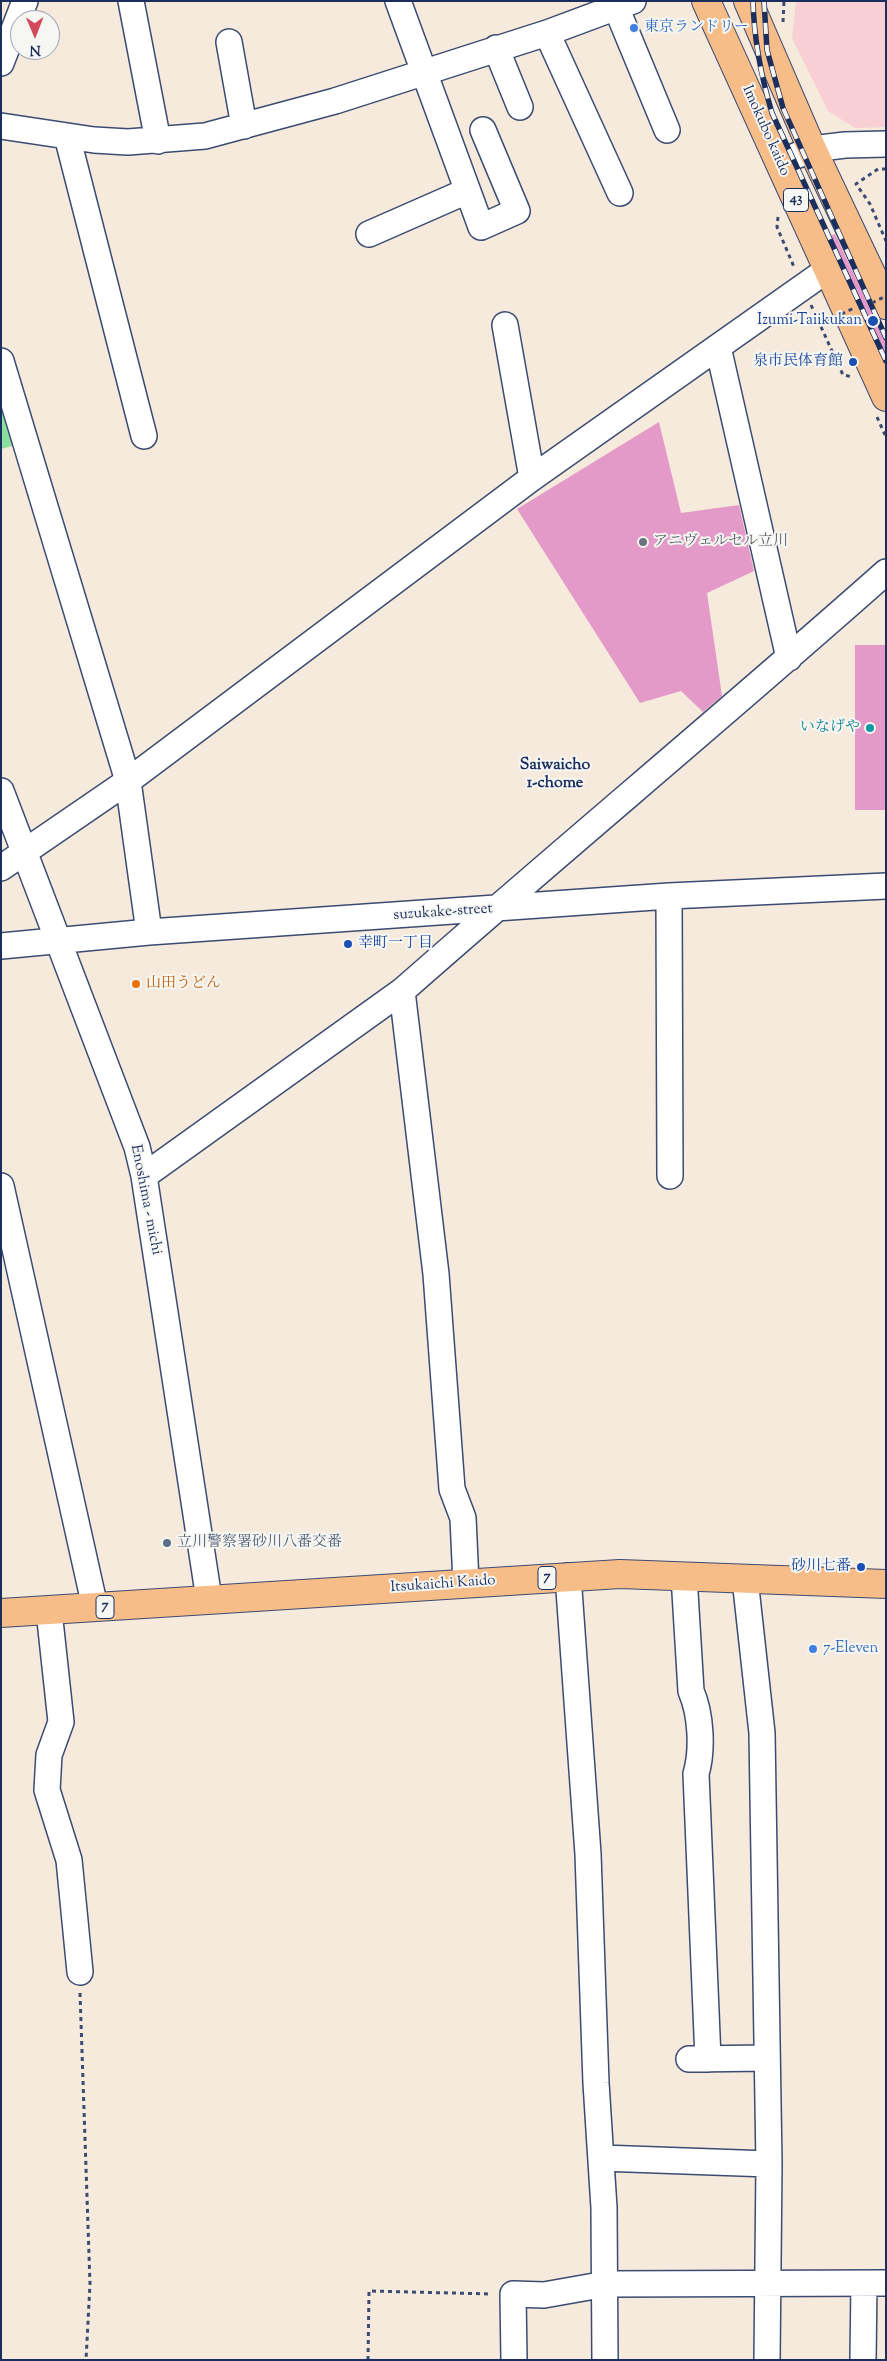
<!DOCTYPE html>
<meta charset="utf-8">
<style>
body{margin:0}
#map{position:relative;width:887px;height:2361px;overflow:hidden;background:#f5eadc;font-family:"Sorts Mill Goudy",serif}
canvas{display:block}
.frame{position:absolute;inset:0;border:2px solid #1b2f5e;pointer-events:none}
.north{position:absolute;left:10px;top:10px;width:50px;height:50px;box-sizing:border-box;background:#f6f6f2;border:1px solid #9ea6b7;border-radius:50%;rotate:179deg;font-size:14px;font-weight:700;line-height:20px;text-align:center;color:#1b2f5e}
.north::after{content:'';display:block;margin:auto;width:18px;height:22px;background:#d1495b;clip-path:polygon(50% 0,100% 100%,50% 72%,0 100%)}
</style>
<div id="map">
<canvas width="887" height="2361"></canvas>
<div class="frame"></div>
<div class="north">N</div>
</div>
<script>
const g = document.querySelector('canvas').getContext('2d');
g.lineJoin = 'round';
function fill(path, color) {
  g.fillStyle = color;
  g.fill(path, 'evenodd');
}
function stroke(path, color, width, dash) {
  g.strokeStyle = color;
  g.lineWidth = width;
  g.lineCap = dash ? 'butt' : 'round';
  g.setLineDash(dash || []);
  g.stroke(path);
}
function label(font, color, halo, rows, align = 'center') {
  g.font = font + ' "Sorts Mill Goudy","Noto Serif JP",serif';
  g.lineWidth = 4;
  g.setLineDash([]);
  g.textBaseline = 'middle';
  g.strokeStyle = halo;
  g.fillStyle = color;
  for (const [text, x, y, turn = 0] of rows) {
    g.save();
    g.translate(x, y);
    g.rotate((+turn || 0) * Math.PI / 180);
    g.textAlign = isNaN(turn) ? turn : align;
    if (halo) g.strokeText(text, 0, 0);
    g.fillText(text, 0, 0);
    g.restore();
  }
}
fill(new Path2D(`
 M796,1H886V127L855,128L828,111L792,38Z`), '#f7cfd4');
fill(new Path2D(`
 M1,379L23,443L1,449Z`), '#8bde9f');
fill(new Path2D(`
 M835,234L872,312L879,319L886,333V359L830,236Z
 M659,422L681,513L739,505L754,571L707,593L722,696L703,712L681,691L640,703L517,509Z
 M855,645H886V810H855Z`), '#e49ac9');
const minor = new Path2D(`
 M131,1L158,141
 M398,1L481,227L517,211L483,130
 M616,7L667,130
 M547,33L620,193
 M229,42L244,126
 M496,48L520,107
 M1,63L25,1
 M1,126L94,140L128,142L205,136L335,101L547,33L633,1
 M67,136L144,436
 M779,163L812,149L845,145L886,144
 M369,234L467,191
 M505,325L532,478
 M718,347L789,658
 M1,361L128,781L149,932
 M1,791L137,1147L144,1176L209,1599
 M1,868L128,781L532,478L827,270
 M669,896L670,1176
 M1,946L149,932L669,896L886,886
 M402,991C562,850 726,714 886,572
 M144,1176L402,991L436,1274L452,1489L463,1518L466,1583
 M1,1186L95,1607
 M568,1576L588,1854L596,2083L604,2208L605,2360
 M684,1576L691,1691C701,1714 703,1750 696,1774L708,2059
 M745,1579L762,1733L769,2164L767,2360
 M49,1611L61,1722L49,1755L47,1790L69,1860L80,1972
 M689,2059L767,2058
 M601,2158L769,2164
 M514,2360L513,2294L544,2295L606,2284L886,2283
 M863,2360L864,2284`);
const major = new Path2D(`
 M706,1L886,397
 M748,1L812,149L886,305
 M1,1613L620,1574L886,1584`);
stroke(minor, '#3c4b71', 28);
stroke(major, '#3c4b71', 30);
stroke(new Path2D(`
 M783,22L784,1
 M886,169H878L856,184L870,204L886,241
 M778,217L777,227L794,267
 M811,305L843,375L853,377
 M877,417L886,437
 M80,1993L90,2284L86,2360
 M368,2360L369,2291L492,2294`), '#3c4b71', 3, [4, 4]);
stroke(minor, '#fff', 25);
stroke(major, '#f7bd88', 28);
const rail = new Path2D(`
 M753,1C754,40 761,76 772,113L886,361
 M764,1L767,50L783,108L886,338`);
stroke(rail, '#1b2f5e', 5.5);
stroke(rail, '#f6f6f2', 4, [11]);
stroke(new Path2D(`
 M872,303L886,296
 M827,321L854,308`), '#3c4b71', 3, [4, 4]);
for (const [x, y, r, color] of [
 [634,28,5,"#3f7fe0"],
 [873,321,6,"#1a4fb4"],
 [853,362,5,"#1a4fb4"],
 [643,542,5,"#6b7280"],
 [870,728,5,"#0f9aa8"],
 [348,944,5,"#1a4fb4"],
 [136,984,5,"#e8710a"],
 [167,1543,5,"#5c6f8a"],
 [861,1567,5,"#1a4fb4"],
 [813,1649,5,"#3f7fe0"]
]) {
  const dot = new Path2D();
  dot.arc(x, y, r, 0, 2 * Math.PI);
  g.fillStyle = color;
  g.fill(dot);
  stroke(dot, '#f6f6f2', 2);
}
for (const [x, y, w] of [
 [796,200,25],
 [547,1578,18],
 [105,1607,18]
]) {
  const box = new Path2D();
  box.roundRect(x - w / 2, y - 11.5, w, 23, 4);
  g.fillStyle = '#f6f6f2';
  g.fill(box);
  stroke(box, '#1b2f5e', 1);
}
label('bold 14px', '#1b2f5e', null, [
 ["43",796,200],
 ["7",547,1578],
 ["7",105,1607]
]);
label('15px', '#366cbe', '#f6f6f2', [
 ["東京ランドリー",644,28],
 ["7-Eleven",823,1649]
], 'left');
label('15px', '#1b2f5e', '#f6f6f2', [
 ["Imokubo kaido",765,131,66],
 ["suzukake-street",443,913,-4],
 ["Enoshima - michi",145,1200,79],
 ["Itsukaichi Kaido",443,1585,-4]
]);
label('15px', '#164399', '#f6f6f2', [
 ["Izumi-Taiikukan",862,321],
 ["泉市民体育館",843,362],
 ["幸町一丁目",358,944,"left"],
 ["砂川七番",851,1567]
], 'right');
label('15px', '#5b616d', '#f6f6f2', [
 ["アニヴェルセル立川",653,542]
], 'left');
label('15px', '#0d838f', '#f6f6f2', [
 ["いなげや",860,728]
], 'right');
label('15px', '#c56008', '#f6f6f2', [
 ["山田うどん",146,984]
], 'left');
label('15px', '#4e5e75', '#f6f6f2', [
 ["立川警察署砂川八番交番",177,1543]
], 'left');
label('bold 16px', '#1b2f5e', '#f6f6f2', [
 ["Saiwaicho",555,766],
 ["1-chome",555,784]
]);
</script>
